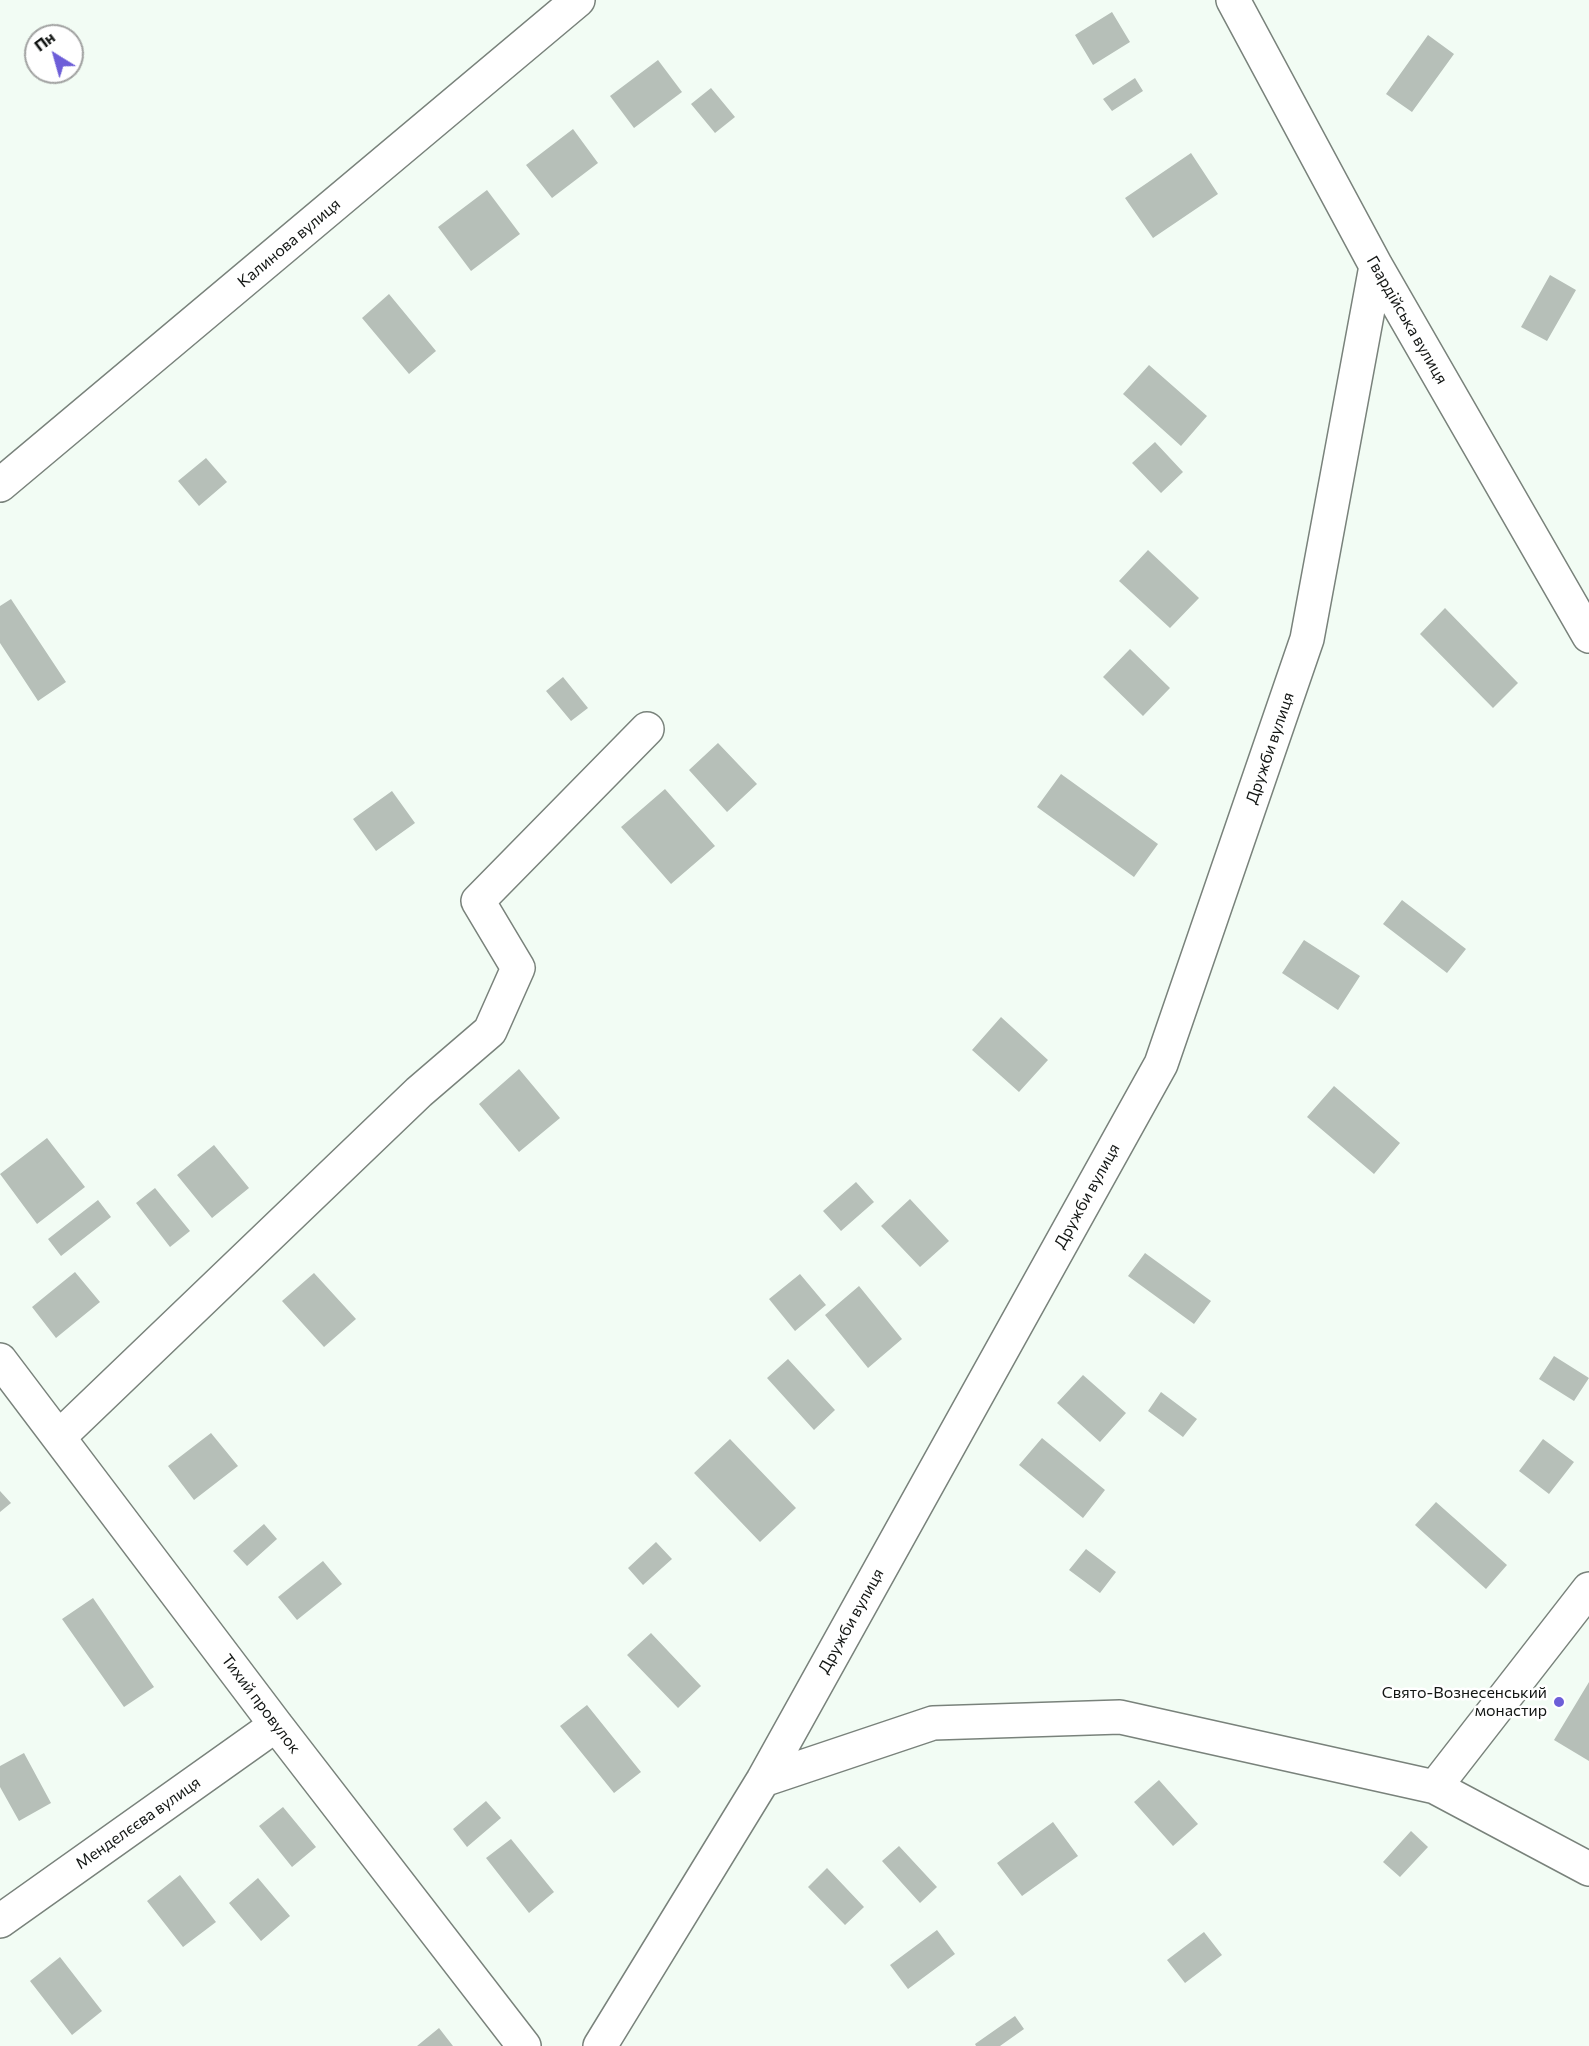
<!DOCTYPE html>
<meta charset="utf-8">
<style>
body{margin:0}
#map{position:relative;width:1589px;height:2046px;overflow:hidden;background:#f2fcf4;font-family:Commissioner,sans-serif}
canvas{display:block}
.north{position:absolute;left:24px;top:24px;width:60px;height:60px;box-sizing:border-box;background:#fff;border:2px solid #a1a2a1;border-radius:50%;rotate:323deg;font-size:16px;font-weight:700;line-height:24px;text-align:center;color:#131614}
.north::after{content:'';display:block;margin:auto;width:21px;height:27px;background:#6d5ed8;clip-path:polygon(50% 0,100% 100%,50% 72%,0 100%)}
</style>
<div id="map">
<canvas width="1589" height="2046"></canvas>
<div class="north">Пн</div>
</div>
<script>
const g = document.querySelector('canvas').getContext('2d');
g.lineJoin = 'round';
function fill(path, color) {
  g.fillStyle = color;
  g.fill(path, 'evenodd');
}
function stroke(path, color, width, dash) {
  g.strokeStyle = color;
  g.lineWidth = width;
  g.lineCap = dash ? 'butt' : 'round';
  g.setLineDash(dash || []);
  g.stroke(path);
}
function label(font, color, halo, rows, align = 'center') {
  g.font = font + ' Commissioner,sans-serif';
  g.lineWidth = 5;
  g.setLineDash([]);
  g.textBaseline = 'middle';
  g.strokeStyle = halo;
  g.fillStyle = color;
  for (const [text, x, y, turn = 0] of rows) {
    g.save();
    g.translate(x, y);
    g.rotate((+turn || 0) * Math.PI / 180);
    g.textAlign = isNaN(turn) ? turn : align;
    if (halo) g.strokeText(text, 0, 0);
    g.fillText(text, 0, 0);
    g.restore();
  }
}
fill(new Path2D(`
 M1112,12L1130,42L1093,65L1075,35Z
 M1428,35L1454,54L1412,112L1386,94Z
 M658,60L682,92L634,128L610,96Z
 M1135,78L1143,91L1112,111L1103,99Z
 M711,88L735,117L715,133L691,104Z
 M573,129L598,163L552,198L526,165Z
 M1191,153L1218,194L1153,238L1125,198Z
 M487,190L520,234L471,271L438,227Z
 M1550,275L1576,290L1547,341L1521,327Z
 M389,294L436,351L409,374L362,318Z
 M1149,365L1207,416L1181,446L1123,394Z
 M1155,442L1183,472L1161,493L1132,463Z
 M206,458L227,482L199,506L178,481Z
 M1148,550L1199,598L1170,628L1119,581Z
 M11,599L66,682L38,701L0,643V606Z
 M1445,608L1518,683L1493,708L1420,634Z
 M1130,649L1170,688L1143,716L1103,677Z
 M563,677L588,708L571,721L546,691Z
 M718,743L757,784L727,812L689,770Z
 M1061,774L1158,844L1134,877L1037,807Z
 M665,789L715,846L671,884L621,827Z
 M392,791L415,823L376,851L353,819Z
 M1402,900L1466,949L1447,973L1383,924Z
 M1304,940L1360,976L1338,1010L1282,973Z
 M1001,1017L1048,1060L1019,1092L972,1050Z
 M519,1069L560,1118L519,1152L479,1104Z
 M1334,1086L1400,1143L1374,1174L1307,1117Z
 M47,1138L85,1187L37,1224L0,1174Z
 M214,1145L249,1188L212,1218L177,1175Z
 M856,1182L874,1202L841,1231L823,1211Z
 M155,1188L190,1231L170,1247L136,1203Z
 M910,1199L949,1241L920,1267L881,1226Z
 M98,1200L111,1217L61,1256L48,1239Z
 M1145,1253L1211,1301L1194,1324L1128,1276Z
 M75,1272L100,1302L56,1338L32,1307Z
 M314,1273L356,1319L324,1347L282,1301Z
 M800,1274L826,1305L795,1331L769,1299Z
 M859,1286L902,1339L868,1368L825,1315Z
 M1554,1356L1589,1378L1574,1401L1539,1379Z
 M788,1359L835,1410L814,1430L767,1378Z
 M1083,1375L1126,1413L1100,1442L1057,1403Z
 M1161,1392L1197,1419L1183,1437L1148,1411Z
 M211,1433L238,1466L194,1500L168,1466Z
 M1042,1438L1105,1490L1083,1518L1019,1465Z
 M730,1439L796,1508L760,1542L694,1473Z
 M1543,1439L1574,1462L1549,1494L1519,1471Z
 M0,1491L11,1503L0,1512Z
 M1436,1502L1507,1565L1486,1589L1415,1525Z
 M264,1524L277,1539L247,1566L233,1551Z
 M656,1542L672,1559L643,1585L628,1568Z
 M1086,1549L1116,1572L1100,1593L1069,1570Z
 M323,1561L342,1584L297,1620L278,1597Z
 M93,1598L154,1687L124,1707L62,1619Z
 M651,1633L701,1686L678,1708L627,1655Z
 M1589,1682V1761L1554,1740Z
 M587,1705L641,1772L614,1793L560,1726Z
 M24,1753L51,1803L19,1821L0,1787V1766Z
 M1159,1780L1198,1824L1173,1846L1134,1802Z
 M486,1801L501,1818L467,1847L453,1829Z
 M283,1807L316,1847L292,1867L259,1826Z
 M1053,1822L1078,1856L1022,1896L997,1863Z
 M1411,1831L1428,1847L1400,1877L1383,1862Z
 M511,1839L554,1892L529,1913L486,1858Z
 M899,1846L937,1887L920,1903L882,1861Z
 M827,1868L864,1907L845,1925L808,1887Z
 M180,1875L216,1922L183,1947L147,1901Z
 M258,1878L290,1916L261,1941L229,1903Z
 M937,1930L955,1954L908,1989L890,1965Z
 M1204,1932L1222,1955L1185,1983L1167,1960Z
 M60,1957L102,2011L72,2035L30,1981Z
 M1015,2016L1024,2029L1000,2046H976L975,2044Z
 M439,2028L453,2046H417Z`), '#b6bfb8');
const minor = new Path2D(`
 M1233,0L1376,266L1589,636
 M0,485L578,0
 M0,1360L276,1725L524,2046
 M59,1437L419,1092L490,1031L518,968L478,901L647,729
 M763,1780L933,1723L1120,1717L1435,1787L1589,1869
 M1435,1787L1589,1589
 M0,1921L276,1725
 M600,2046L763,1780L1161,1064L1307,639L1376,266`);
stroke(minor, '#79827b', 36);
stroke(minor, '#fff', 33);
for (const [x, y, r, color] of [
 [1559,1702,6,"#6d5ed8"]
]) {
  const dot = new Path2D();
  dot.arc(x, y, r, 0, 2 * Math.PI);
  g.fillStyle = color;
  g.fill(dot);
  stroke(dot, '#fff', 2);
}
label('16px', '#131614', '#fff', [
 ["Калинова вулиця",289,243,-40],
 ["Гвардійська вулиця",1407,320,60],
 ["Дружби вулиця",1270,748,-71],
 ["Дружби вулиця",1087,1196,-61],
 ["Дружби вулиця",851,1621,-61],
 ["Тихий провулок",261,1704,53],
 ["Менделєєва вулиця",138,1823,-35]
]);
label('16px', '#131614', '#fff', [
 ["Cвято-Вознесенський",1547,1693],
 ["монастир",1547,1711]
], 'right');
</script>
